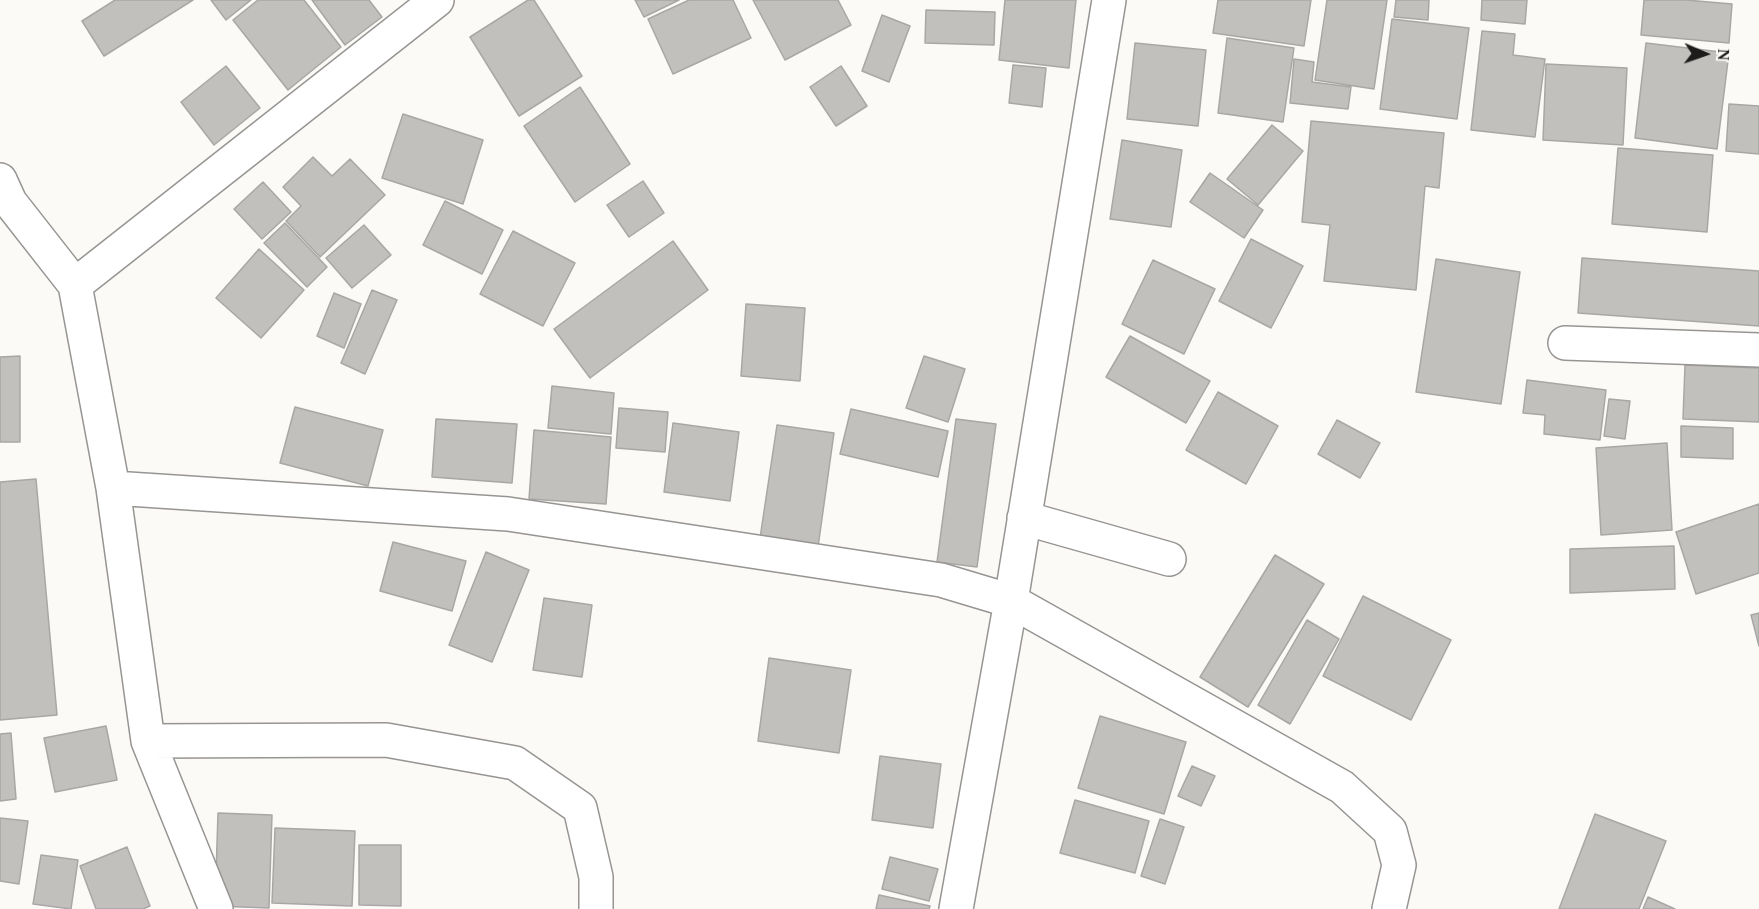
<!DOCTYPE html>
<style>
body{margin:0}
#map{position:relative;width:1759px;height:909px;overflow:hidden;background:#fcfaf7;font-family:"Times New Roman",serif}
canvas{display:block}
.north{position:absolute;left:1675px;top:24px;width:60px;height:60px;-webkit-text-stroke:4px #fcfaf7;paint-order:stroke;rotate:92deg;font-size:16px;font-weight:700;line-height:24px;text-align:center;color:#1d1c1b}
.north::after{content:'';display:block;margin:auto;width:21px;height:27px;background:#1d1c1b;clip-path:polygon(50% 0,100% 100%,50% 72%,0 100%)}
</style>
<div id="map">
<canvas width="1759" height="909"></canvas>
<div class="north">N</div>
</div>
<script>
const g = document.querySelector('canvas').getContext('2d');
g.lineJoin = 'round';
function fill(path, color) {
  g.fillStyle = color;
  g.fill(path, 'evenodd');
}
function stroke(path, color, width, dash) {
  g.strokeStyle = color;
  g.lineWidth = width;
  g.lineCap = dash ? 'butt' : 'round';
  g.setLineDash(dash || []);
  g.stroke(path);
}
const building = new Path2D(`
 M115,0H193L104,56L82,21Z
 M211,0H251L226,20Z
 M258,0H304L341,47L288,90L233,20Z
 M312,0H369L382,17L345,45Z
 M528,0H534L582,76L519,116L470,37Z
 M635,0H679L644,17Z
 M689,0H733L751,38L673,74L648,19Z
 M753,0H838L851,25L785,60Z
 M1005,0H1076L1069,68L999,60Z
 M1218,0H1311L1304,46L1213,33Z
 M1327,0H1387L1374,89L1315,80Z
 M1396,0H1429L1428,20L1394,17Z
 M1482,0H1527L1525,24L1481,20Z
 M1644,0H1686L1732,4L1729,43L1641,35Z
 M926,10L995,12L994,45L925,43Z
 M882,15L910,26L889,82L862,71Z
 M1392,19L1469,28L1457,119L1380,109Z
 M1482,31L1515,34L1513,55L1545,59L1535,137L1471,130Z
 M1227,38L1294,48L1283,122L1218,113Z
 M1135,43L1206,50L1198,126L1127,119Z
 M1646,43L1729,53L1717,149L1635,138Z
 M1294,59L1314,62L1312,82L1351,87L1348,109L1290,103Z
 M1546,64L1627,68L1623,145L1543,140Z
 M1013,65L1046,68L1042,107L1009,103Z
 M226,66L260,108L214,145L181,102Z
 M841,66L867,106L836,126L810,87Z
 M580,87L630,164L575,202L524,126Z
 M1729,104L1759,106V154L1726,151Z
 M403,114L483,140L463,204L382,178Z
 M1311,121L1444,133L1439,188L1425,186L1416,290L1324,281L1330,225L1302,222Z
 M1272,125L1303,151L1258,205L1227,179Z
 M1122,140L1182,150L1171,227L1110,219Z
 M1618,148L1713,155L1707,232L1612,224Z
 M313,157L332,176L350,159L385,195L320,257L286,221L301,206L283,187Z
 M1210,173L1263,210L1244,238L1190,202Z
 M643,181L664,213L629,237L607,205Z
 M263,182L291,212L262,239L234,209Z
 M445,201L503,230L482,274L423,245Z
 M285,223L327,267L307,287L264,243Z
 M364,225L391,255L352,288L326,258Z
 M513,231L575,263L543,326L480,294Z
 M1251,239L1303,266L1271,328L1219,301Z
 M673,241L708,290L590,378L554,329Z
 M259,249L304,290L261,338L216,298Z
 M1582,258L1759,271V326L1578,313Z
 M1436,259L1520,272L1501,404L1416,392Z
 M1153,260L1215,289L1184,354L1122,324Z
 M372,290L397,300L365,374L341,363Z
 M334,293L361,304L344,348L317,336Z
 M746,304L805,308L800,381L741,376Z
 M1130,336L1210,381L1186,423L1106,377Z
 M20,356V442H0V357Z
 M924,356L965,369L948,422L906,408Z
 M1685,365L1759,368V422L1683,419Z
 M1527,380L1606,390L1600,440L1544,434L1545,415L1523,413Z
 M552,386L614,393L611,434L548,428Z
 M1218,392L1278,426L1246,484L1186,450Z
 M1609,399L1630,401L1625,439L1604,436Z
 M295,407L383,430L368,486L280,463Z
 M619,408L668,412L665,452L616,448Z
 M851,409L948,431L938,477L840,454Z
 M436,419L517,424L512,483L432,477Z
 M956,419L996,424L977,567L937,562Z
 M1337,420L1380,443L1360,478L1318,454Z
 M673,423L739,432L730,501L664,492Z
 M777,425L834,433L818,547L760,538Z
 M1681,426L1733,428V459L1681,457Z
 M534,430L611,437L606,504L529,499Z
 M1667,443L1672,530L1601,535L1596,448Z
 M36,479L57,715L0,720V482Z
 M1759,504V573L1696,594L1676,532Z
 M393,542L466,561L452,611L380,591Z
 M1674,546L1675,589L1570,593V549Z
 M486,552L529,570L492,662L449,645Z
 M1275,555L1324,584L1248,707L1200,677Z
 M1363,596L1451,640L1411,720L1323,676Z
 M544,598L592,605L582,677L533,670Z
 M1759,613V646L1751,615Z
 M1307,620L1339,639L1290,724L1258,705Z
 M769,658L851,670L839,753L758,741Z
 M1100,716L1186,742L1164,814L1078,788Z
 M106,726L117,780L55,792L44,738Z
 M11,733L16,799L0,801V734Z
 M880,756L941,764L933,828L872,820Z
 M1192,766L1215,776L1201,806L1178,796Z
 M1075,800L1149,821L1135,873L1060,853Z
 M218,813L272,815L269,908L215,906Z
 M1595,814L1666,841L1639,909H1559Z
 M0,818L28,821L19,884L0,881Z
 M1160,819L1184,827L1165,884L1141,876Z
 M275,828L355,831L352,906L272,903Z
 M359,845H401V906L359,905Z
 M127,847L150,906L143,909H96L80,866Z
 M41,855L78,860L71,909L33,904Z
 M890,857L938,869L929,901L882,889Z
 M879,895L930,906L929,909H876Z
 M1648,897L1675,909H1643Z`);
fill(building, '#c2c0bd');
stroke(building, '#a9a7a5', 1.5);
const minor = new Path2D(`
 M0,180L10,202L75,285L113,488L148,741L216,909
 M75,285L437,0
 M1565,343L1759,350
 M113,488L508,514L941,580L1011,601L1342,787L1390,831L1399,865L1389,909
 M1024,518L1169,559
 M148,741L386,740L515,763L580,808L596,877V909
 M956,909L1011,601L1109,0`);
stroke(minor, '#979593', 36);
stroke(minor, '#fff', 33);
</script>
